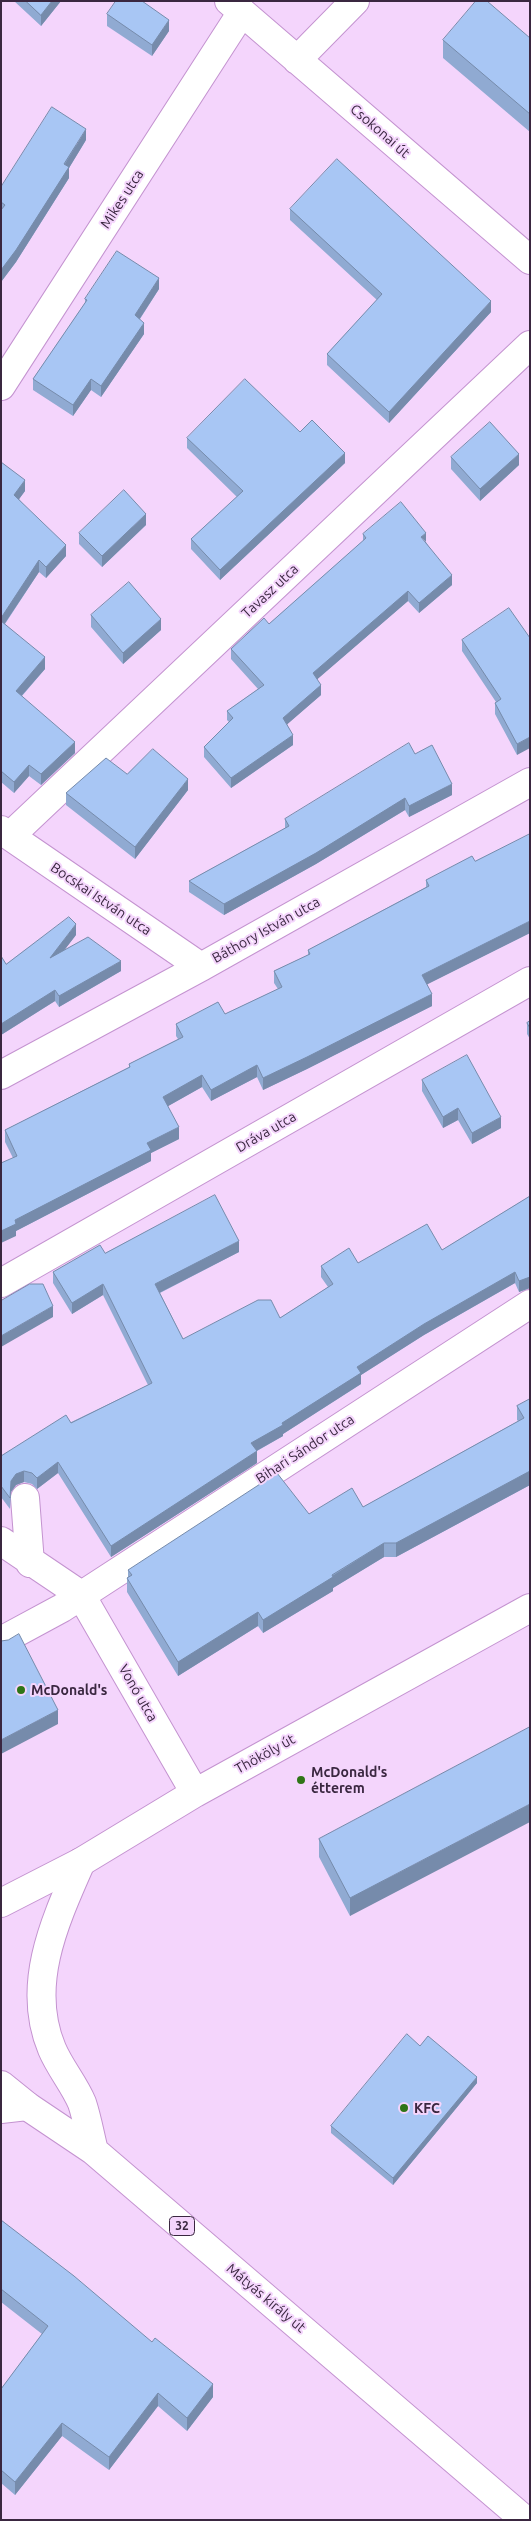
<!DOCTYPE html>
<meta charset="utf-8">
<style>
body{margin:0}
#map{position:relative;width:531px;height:2521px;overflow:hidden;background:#f4d5fc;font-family:Ubuntu,sans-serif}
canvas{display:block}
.frame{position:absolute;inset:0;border:2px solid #3a2740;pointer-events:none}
</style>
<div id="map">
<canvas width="531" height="2521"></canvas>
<div class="frame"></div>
</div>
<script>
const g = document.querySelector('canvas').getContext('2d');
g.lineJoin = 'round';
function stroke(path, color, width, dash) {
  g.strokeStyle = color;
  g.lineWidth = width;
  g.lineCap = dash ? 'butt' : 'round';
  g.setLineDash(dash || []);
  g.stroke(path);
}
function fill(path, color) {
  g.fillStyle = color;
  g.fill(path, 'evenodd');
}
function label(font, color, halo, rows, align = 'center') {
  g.font = font + ' Ubuntu,sans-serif';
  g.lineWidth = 4;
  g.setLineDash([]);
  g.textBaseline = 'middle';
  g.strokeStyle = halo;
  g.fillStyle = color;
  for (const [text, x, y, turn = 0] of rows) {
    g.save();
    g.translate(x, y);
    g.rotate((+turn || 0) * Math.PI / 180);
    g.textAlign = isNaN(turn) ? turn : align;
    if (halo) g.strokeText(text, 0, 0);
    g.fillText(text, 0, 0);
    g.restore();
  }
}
const minor = new Path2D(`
 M229,1L530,260
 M297,60L355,1
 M1,386L242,12
 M1,830L201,967
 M10,836L530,345
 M1,1075L201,967L530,782
 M1,1283L530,981
 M25,1498L30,1563
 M1,1541L81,1595L195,1793
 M1,1641L62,1608L530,1304
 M1,1903L81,1862L195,1793L530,1608
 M1,2109L27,2106`);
const major = new Path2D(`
 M81,1862C55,1921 25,1985 52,2049C60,2068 74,2084 82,2103C87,2118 90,2135 94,2151
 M1,2085L27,2106L94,2151L525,2520`);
stroke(minor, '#c493d0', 30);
stroke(major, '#c493d0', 30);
stroke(minor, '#fff', 28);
stroke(major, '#fff', 28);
fill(new Path2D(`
 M14,1H61L41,26Z
 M107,14L169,31L152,56L107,26Z
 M530,38V132L443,58V40Z
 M86,140L69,168V178L16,262L1,282V187Z
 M290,209L491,312L389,423L327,365V354L377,300L290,220Z
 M159,289L140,319L144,334L101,397L91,390L73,416L33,390V379L85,303V299Z
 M300,432L345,463L220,580L191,549V539L237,497L187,448V438Z
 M451,457L519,465L480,501L451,469Z
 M1,462L25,491L19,499L66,556L46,578L39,572L5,624L45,669L22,696L75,753L41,785L29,776L14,793L1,782Z
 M146,525L102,567L79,544V533Z
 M363,534L426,542L452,585L419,613L408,601L317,679L321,695L287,724L293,745L231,788L204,757V747L229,722L227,720V711L258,689L231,659V649L269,624L363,541Z
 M91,615L161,630L123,664L91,627Z
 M530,638L517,755L495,714V703L496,702L462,651V640Z
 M415,754L452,795L409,817L405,810L316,864L224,915L189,892V881L285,828V819Z
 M127,774L188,790L135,859L66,805V793Z
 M475,861L530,933L427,984L432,1006L307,1069L263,1090L257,1077L211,1101L202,1087L168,1106L179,1139L151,1153V1161L16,1231V1236L13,1158L5,1142V1130L129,1067V1064L178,1039L176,1036V1024L225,1014L278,989L274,983V971L308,955V950L426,887V880Z
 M76,935L64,950L121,971L59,1007L55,1001L1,1035V956L6,964Z
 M530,1021V1039L527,1034V1023Z
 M422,1080L501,1128L472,1144L458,1120L443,1128L422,1091Z
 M530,1179V1193L529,1191V1180Z
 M530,1196V1288L519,1292L515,1283L424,1335L361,1375V1384L283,1434V1436L257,1451V1463L111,1557L58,1473L37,1489L32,1484L24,1482L16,1485L11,1492L10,1509L1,1497V1456L148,1385L103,1295L72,1314L53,1283V1272L105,1253L239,1252L160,1293L183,1339L280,1318L328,1287L321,1277V1266L358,1263L442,1250Z
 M530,1399V1485L396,1557H384L333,1588V1591L263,1633L258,1626L178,1676L127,1592V1578L128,1577V1570L309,1514L363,1507L518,1421L517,1420V1406Z
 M530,1727L350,1916L319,1857V1839Z
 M420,2046L477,2083L393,2185L331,2133V2126Z
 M1,2220L213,2397L187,2431L158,2406L109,2470L62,2436L15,2495L1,2483V2389L42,2334L1,2302Z`), '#90aad2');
fill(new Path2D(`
 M52,1H61L41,26V15Z
 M169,20V31L152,56V45Z
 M86,129V140L69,168V178L16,262L1,282V270Z
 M159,278V289L135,326V315Z
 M491,301V312L389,423V412Z
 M144,323V334L101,397V386Z
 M91,379V390L73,416V405Z
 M345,453V463L220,580V570Z
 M519,454V465L480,501V489Z
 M25,480V491L14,506V495Z
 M146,514V525L102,567V556Z
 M426,533V542L421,537Z
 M66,545V556L46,578V567Z
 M39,560V572L1,629V618Z
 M452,575V585L419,613V603Z
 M408,591V601L313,683V673Z
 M161,619V630L123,664V653Z
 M45,657V669L16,702V691Z
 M321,685V695L283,728V718Z
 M293,735V745L231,788V778Z
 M530,737V748L517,755V744Z
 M75,742V753L41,785V774Z
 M29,765V776L14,793V782Z
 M188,779V790L135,859V847Z
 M452,784V795L409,817V806Z
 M405,798V810L316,864L224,915V904Z
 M530,921V933L422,987V975Z
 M76,924V935L50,969V958Z
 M121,961V971L59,1007V996Z
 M55,990V1001L1,1035V1024Z
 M432,994V1006L307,1069L263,1090V1078Z
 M257,1065V1077L211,1101V1090Z
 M202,1075V1087L163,1109V1097Z
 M458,1108V1120L443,1128V1117Z
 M501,1117V1128L472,1144V1133Z
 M179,1127V1139L151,1153V1161L16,1231V1236L1,1243V1231L15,1220L147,1143Z
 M239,1241V1252L155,1295V1284Z
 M515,1272V1283L424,1335L361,1375V1384L283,1434V1436L251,1454V1443L282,1423L357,1367L424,1324Z
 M530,1277V1288L519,1292V1281Z
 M103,1284V1295L72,1314V1303Z
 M53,1306V1317L1,1347V1336Z
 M257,1451V1463L111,1557V1546Z
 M58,1462V1473L37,1489V1478Z
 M24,1471V1482L16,1485L11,1492L10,1509L11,1481L16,1474Z
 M530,1471V1485L396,1557V1543Z
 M384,1543V1557L333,1588V1591L263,1633V1620Z
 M258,1612V1626L178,1676V1662Z
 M58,1710V1724L1,1754V1740Z
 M530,1804V1822L350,1916V1898Z
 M477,2077V2083L393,2185V2178Z
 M213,2384V2397L187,2431V2418Z
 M158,2393V2406L109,2470V2457Z
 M62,2423V2436L15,2495V2482Z`), '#768bab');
const building = new Path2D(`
 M26,1H52L41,15Z
 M116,1H142L169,20L152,45L107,14Z
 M476,1H487L530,38V114L443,40Z
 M52,107L86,129L64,164L69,167L16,250L1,270V210L5,205L1,202V187Z
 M337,159L491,301L389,412L327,354L382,294L290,209Z
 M117,251L159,278L135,315L144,323L101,386L91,379L73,405L33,379L87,300L85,299Z
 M245,379L300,432L312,420L345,453L220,570L191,539L243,491L187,438Z
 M490,422L519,454L480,489L451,457Z
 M1,462L25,480L14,495L66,545L46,567L39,560L1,618Z
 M124,490L146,514L102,556L79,533Z
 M401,502L426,533L421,537L452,575L419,603L408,591L313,673L321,685L283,718L293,735L231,778L204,747L233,718L227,711L264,685L231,649L264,618L269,624L366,538L363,534Z
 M129,582L161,619L123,653L91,615Z
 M509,608L530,638V737L517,744L495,703L501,699L462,640Z
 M1,621L45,657L16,691L75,742L41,774L29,765L14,782L1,771Z
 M409,743L415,754L432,745L452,784L409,806L405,798L316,853L224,904L189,881L289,826L285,819Z
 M153,749L188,779L135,847L66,793L106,758L127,774Z
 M530,834V921L422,975L432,994L307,1057L263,1078L257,1065L211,1090L202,1075L163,1097L179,1127L147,1143L151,1150L15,1220L16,1224L1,1231V1163L17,1156L5,1130L130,1067L129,1064L183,1037L176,1024L218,1002L225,1014L282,987L274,971L310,954L308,950L429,886L426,880L472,856L475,861Z
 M69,917L76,924L50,958L88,937L121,961L59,996L55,990L1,1024V956L6,964Z
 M530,1021V1028L527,1023Z
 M467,1055L501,1117L472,1133L458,1108L443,1117L422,1080Z
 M215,1195L239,1241L155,1284L183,1339L258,1300H271L280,1318L333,1284L321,1266L349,1248L358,1263L427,1224L442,1250L530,1196V1277L519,1281L515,1272L424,1324L357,1367L361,1373L282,1423L283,1425L251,1443L257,1451L111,1546L58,1462L37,1478L32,1473L24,1471L16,1474L11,1481L10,1498L1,1486V1456L66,1415L71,1423L152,1383L103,1284L72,1303L53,1272L100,1245L105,1253Z
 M30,1284H43L53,1306L1,1336V1301Z
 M530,1399V1471L396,1543H384L332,1575L333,1577L263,1620L258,1612L178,1662L127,1578L132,1575L128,1570L277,1473L309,1514L352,1488L363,1507L524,1418L517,1406Z
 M19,1634L58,1710L1,1740V1641L8,1640Z
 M530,1727V1804L350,1898L319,1839Z
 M407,2034L420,2046L428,2036L477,2077L393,2178L331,2126Z
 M1,2220L74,2276L152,2342L155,2338L213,2384L187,2418L158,2393L109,2457L62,2423L15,2482L1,2470V2389L48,2326L1,2289Z`);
fill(building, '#a8c6f4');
stroke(building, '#768bab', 1);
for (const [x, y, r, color] of [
 [21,1690,5,"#2f7517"],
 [301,1780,5,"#2f7517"],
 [404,2108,5,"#2f7517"]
]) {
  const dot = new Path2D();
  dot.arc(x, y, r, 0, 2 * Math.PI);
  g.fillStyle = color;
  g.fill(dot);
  stroke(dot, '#f4d5fc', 2);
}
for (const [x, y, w] of [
 [182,2226,25]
]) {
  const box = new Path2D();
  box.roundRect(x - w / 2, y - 9.5, w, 19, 4);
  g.fillStyle = '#f4d5fc';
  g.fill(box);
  stroke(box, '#3a2740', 1);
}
label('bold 12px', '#3a2740', null, [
 ["32",182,2226]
]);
label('14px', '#3a2740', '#f4d5fc', [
 ["Csokonai út",380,131,41],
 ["Mikes utca",122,199,-57],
 ["Tavasz utca",270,591,-43],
 ["Bocskai István utca",101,899,34],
 ["Báthory István utca",266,930,-29],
 ["Dráva utca",266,1132,-30],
 ["Bihari Sándor utca",305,1449,-33],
 ["Vonó utca",138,1693,60],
 ["Thököly út",265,1754,-29],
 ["Mátyás király út",266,2298,40]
]);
label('bold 14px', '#3a2740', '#f4d5fc', [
 ["McDonald's",31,1690],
 ["McDonald's",311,1772],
 ["étterem",311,1788],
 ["KFC",414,2108]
], 'left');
</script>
